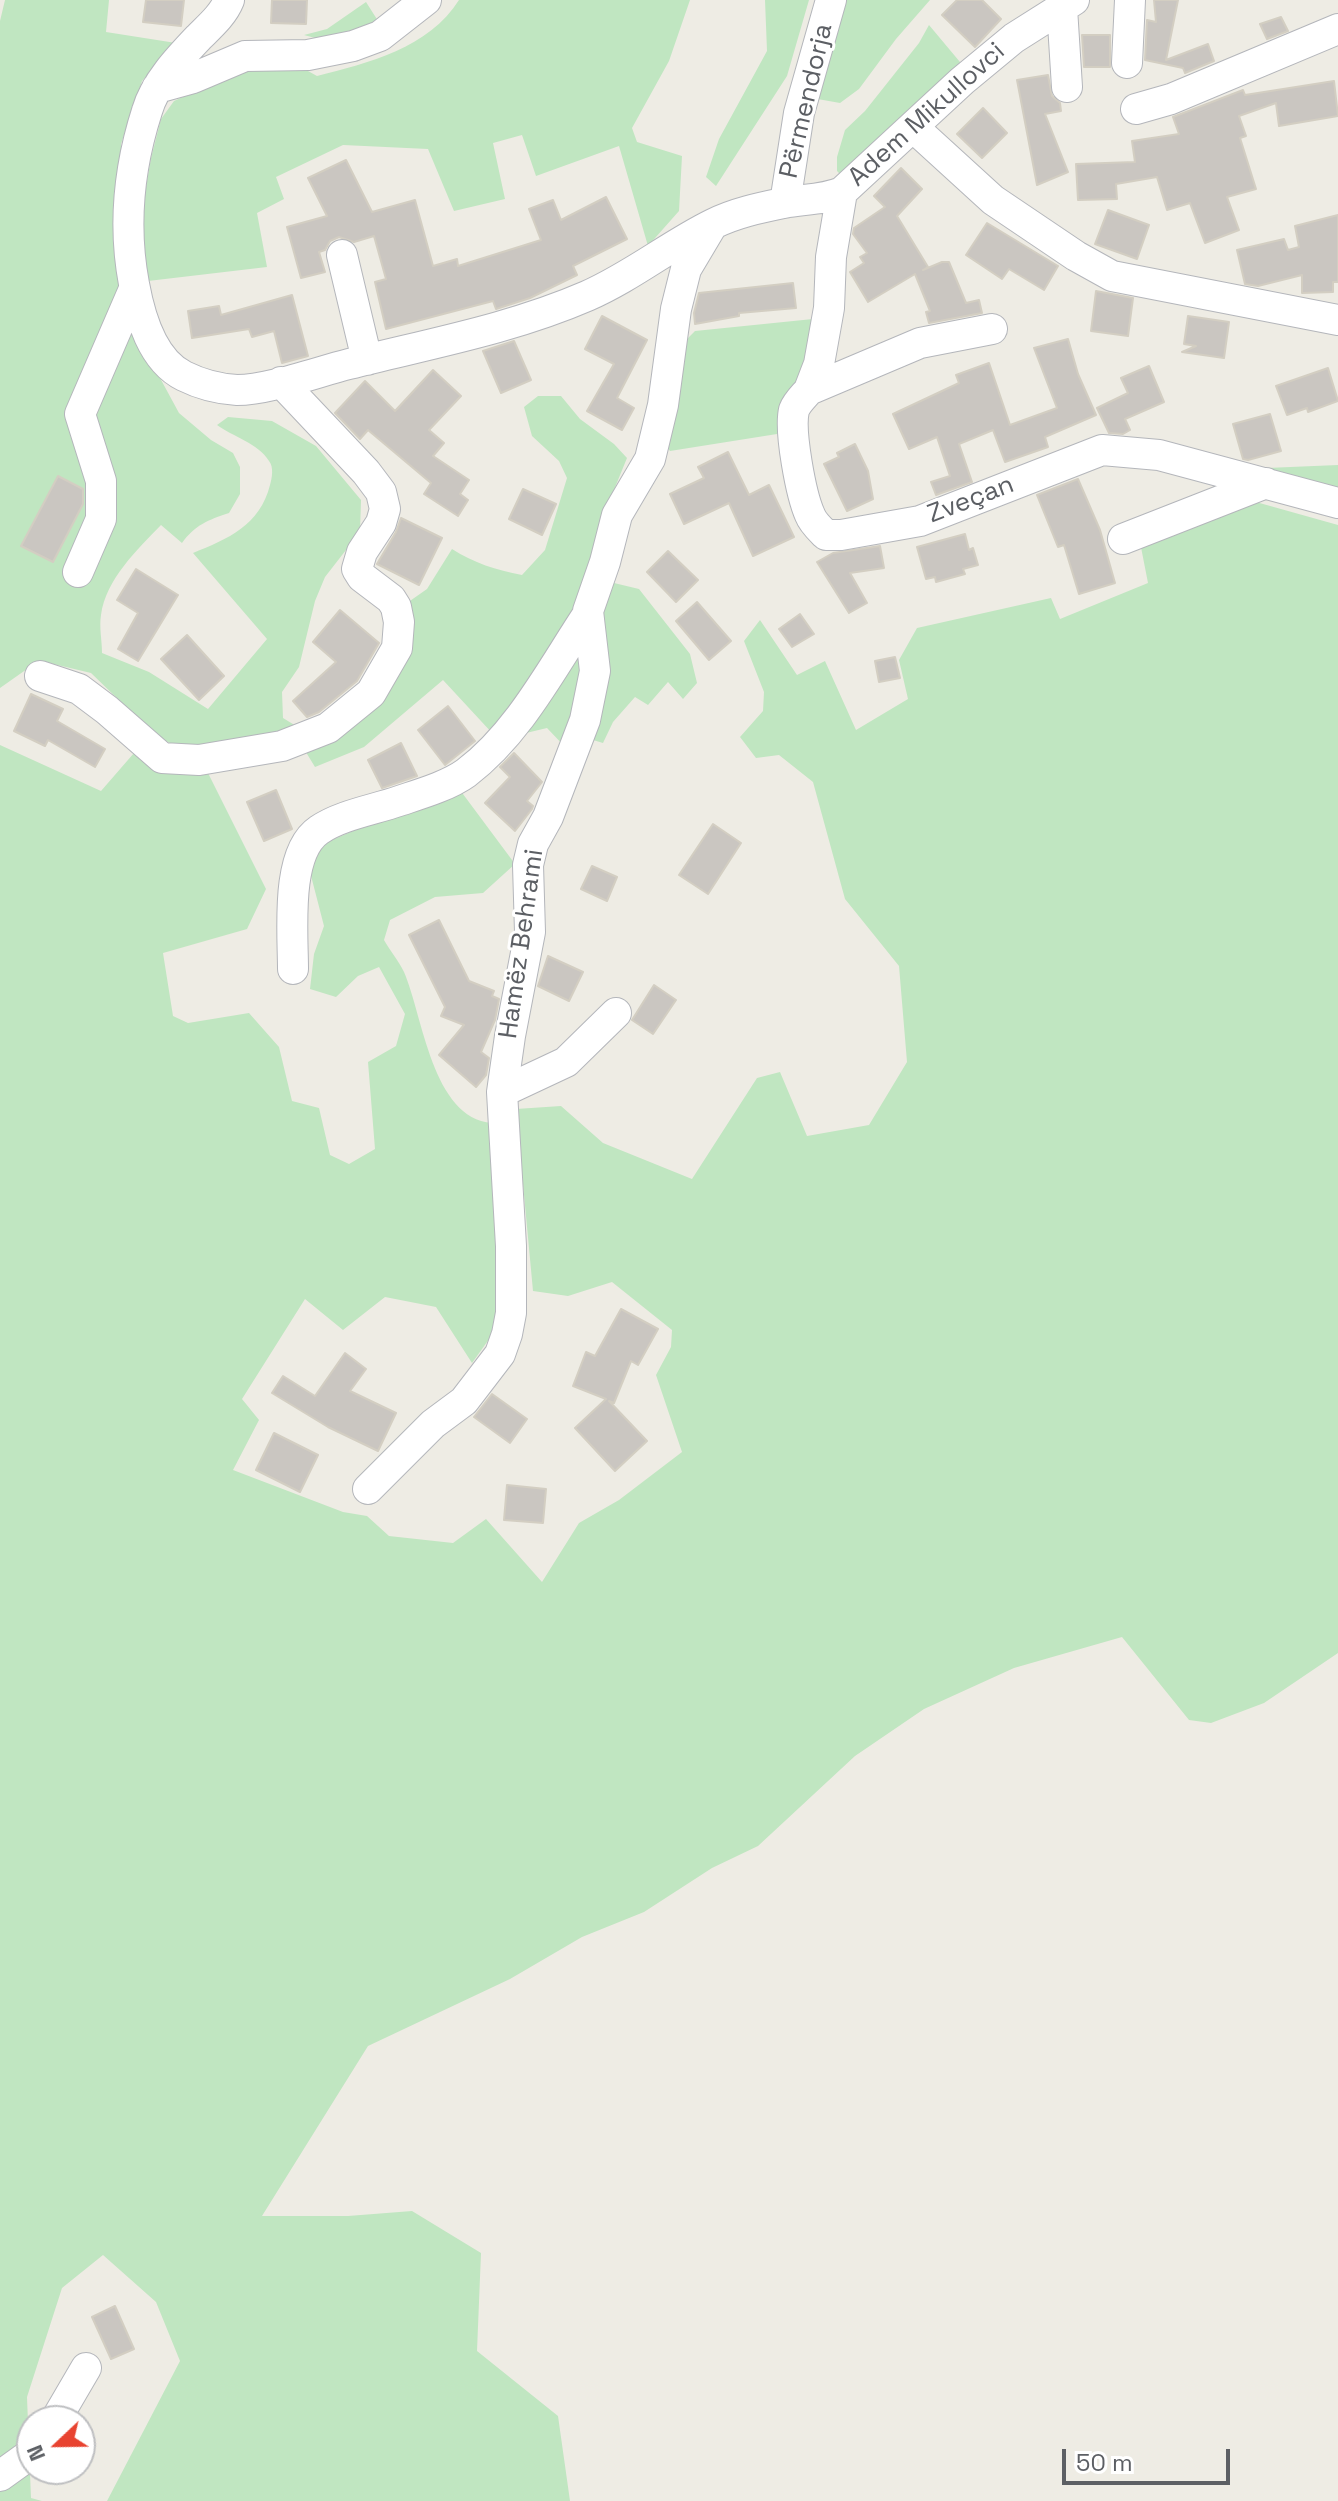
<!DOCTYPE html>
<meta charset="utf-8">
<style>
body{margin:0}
#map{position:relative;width:1338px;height:2501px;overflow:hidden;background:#eeece4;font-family:"Space Grotesk",sans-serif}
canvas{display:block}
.north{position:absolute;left:16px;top:2405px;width:80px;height:80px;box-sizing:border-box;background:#fff;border:2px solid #bebfc1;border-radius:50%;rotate:248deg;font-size:22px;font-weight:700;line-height:32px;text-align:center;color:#5c5f64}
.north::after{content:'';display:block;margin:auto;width:28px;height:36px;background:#e84330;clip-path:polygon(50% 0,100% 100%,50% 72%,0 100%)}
.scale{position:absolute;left:1062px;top:2449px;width:168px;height:36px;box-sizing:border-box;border:4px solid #5c5f64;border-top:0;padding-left:10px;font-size:24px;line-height:28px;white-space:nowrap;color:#5c5f64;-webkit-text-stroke:6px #fff;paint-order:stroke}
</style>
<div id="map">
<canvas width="1338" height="2501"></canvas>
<div class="north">N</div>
<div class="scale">50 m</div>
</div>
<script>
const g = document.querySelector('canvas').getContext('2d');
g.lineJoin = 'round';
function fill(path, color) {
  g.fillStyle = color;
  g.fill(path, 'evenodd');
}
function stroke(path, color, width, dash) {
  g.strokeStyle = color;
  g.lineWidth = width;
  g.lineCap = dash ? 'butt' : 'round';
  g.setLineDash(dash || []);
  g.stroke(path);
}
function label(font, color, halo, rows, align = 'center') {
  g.font = font + ' "Space Grotesk",sans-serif';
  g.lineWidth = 6;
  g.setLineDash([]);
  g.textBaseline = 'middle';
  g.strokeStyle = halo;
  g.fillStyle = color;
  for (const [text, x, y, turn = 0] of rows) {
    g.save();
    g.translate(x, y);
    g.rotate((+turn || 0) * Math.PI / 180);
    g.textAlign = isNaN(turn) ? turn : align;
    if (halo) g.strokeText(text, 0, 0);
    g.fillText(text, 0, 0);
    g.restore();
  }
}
fill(new Path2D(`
 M5,0H109L106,32L176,43L142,81L121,144V306L179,413L211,440L233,453L240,467V494L229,513C208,520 195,525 182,543L161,525C137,550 106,579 101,615C99,627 102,641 102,653L149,672L208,709L267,639L193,553C228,539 260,525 270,485C272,478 274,467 269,461C259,444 232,436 217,425L228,417L272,421L316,446L361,500L360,532L325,577L315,601L299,667L282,692L283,718L301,729L206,746L174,745L156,736L91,673L45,662L27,669L0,688V21Z
 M459,0H690L669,61L632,128L637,142L682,156L679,211L648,246L619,146L536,176L522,135L493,143L505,199L454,211L428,149L343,145L276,177L284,199L257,213L267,267L148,281L140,222L151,158L161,119L174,101L245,69L299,66L317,76C368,63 429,48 459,0Z
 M765,0H809L787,76L716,186L706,177L719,139L767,51Z
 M843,0H930L896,39L859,89L840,103L812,98Z
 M366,2L380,24L330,42L304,35L327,29Z
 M929,25L965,68L844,178L837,171V157L845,130L865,111L919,43Z
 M813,319L804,371L783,408L777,434L670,451L663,442L685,360L684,342L695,331Z
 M538,396H561L580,419L614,444L627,458L598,529L594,561L572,623L544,659L493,734L443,680L364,747L315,767L304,749L340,729L407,603L427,589L452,549C474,563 496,570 522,575L545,550L567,478L559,461L532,436L524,407Z
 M1338,465V493L1243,469Z
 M1231,495L1338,525V1653L1264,1703L1211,1723L1189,1720L1122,1637L1014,1668L924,1709L855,1756L758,1846L712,1868L644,1912L582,1937L510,1979L368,2046L262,2216H348L412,2211L481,2253L477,2351L558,2416L570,2501H107L180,2361L156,2302L103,2255L62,2288L27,2397L31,2498L42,2501H0V745L101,791L134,753L208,773L266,889L247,929L163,953L173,1016L188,1023L249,1013L279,1047L292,1101L319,1108L330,1155L349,1164L375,1149L368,1062L396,1046L405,1014L379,967L358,976L336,997L310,989L314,954L324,926L309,868L316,847L457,786L515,864L483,893L435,897L390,920L384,940C390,951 399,961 404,972C423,1016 432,1118 492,1123L500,1286L492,1335L472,1363L436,1307L385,1297L343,1330L305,1299L242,1399L259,1420L233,1470L343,1512L367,1516L389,1536L453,1543L486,1519L542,1582L579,1523L619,1500L682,1452L656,1375L671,1347L672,1330L612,1282L568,1296L533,1291L516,1109L561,1106L603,1143L692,1179L757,1078L780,1072L807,1136L869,1125L907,1062L899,966L845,899L813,782L779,755L756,758L740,737L763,711L764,692L744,641L760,620L797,675L825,661L856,730L908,699L899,660L917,628L1051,598L1060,619L1148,583L1139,537Z
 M614,583L639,589L690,654L697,683L683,699L668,682L648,705L635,697L613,722L603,743L593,740L603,594Z
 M579,651L584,679L567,749L547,728L526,733Z`), '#c0e6c1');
const building = new Path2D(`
 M146,0H184L181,26L143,22Z
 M272,0H307L306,24L271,23Z
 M957,0H982L1001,19L975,47L942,15Z
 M1154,0H1178L1166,60L1208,44L1214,61L1185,73L1183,68L1145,60L1147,20L1156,22Z
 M1281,17L1288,31L1267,39L1260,24Z
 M1082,35H1110V67H1084Z
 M1048,75L1052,96L1060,103L1061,111L1045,114L1068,172L1037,185L1017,80Z
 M1334,81L1338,116L1279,126L1276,103L1239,116L1246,136L1240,138L1256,189L1227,197L1239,230L1205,243L1190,203L1167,210L1157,177L1116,184L1117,199L1078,200L1076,164L1135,162L1132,141L1179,134L1173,117L1243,90L1245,95Z
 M983,108L1007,133L982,158L957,134Z
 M346,160L372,212L415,200L433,266L457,259L458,266L541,240L529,209L553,200L561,220L606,197L627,239L573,266L577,275L530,298L496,309L493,301L386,329L375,282L386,279L374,236L354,242L339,237L330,241L325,250L319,252L325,272L301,278L287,227L327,216L308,178Z
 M901,168L922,189L897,216L928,267L923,270L942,262H949L966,303L979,300L982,313L929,323L926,312L930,311L915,274L868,302L850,272L864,263L860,257L867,253L853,234L854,228L885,207L874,196Z
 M1108,210L1149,225L1137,259L1095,244Z
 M1338,215V282H1333V292L1302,293V275L1258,286L1245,284L1237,250L1284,239L1288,250L1299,247L1295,226Z
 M987,223L1058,266L1044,290L1009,269L1002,279L966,255Z
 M793,283L796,308L739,313V316L695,324L694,313L699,293Z
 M1096,291L1133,298L1128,336L1091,331Z
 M292,295L308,356L282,363L274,331L252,337L249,329L192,338L188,311L219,306L221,315Z
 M602,316L647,340L617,398L634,408L622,430L587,411L614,364L585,349Z
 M1188,316L1229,322L1224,358L1182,352L1196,346L1184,344Z
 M1068,339L1078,374L1096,415L1045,437L1048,447L1005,462L993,430L959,444L972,482L936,495L931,482L950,476L937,437L909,449L893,414L959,383L956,375L989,363L1010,425L1057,408L1034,348Z
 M514,341L531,380L501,393L483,351Z
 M1149,366L1164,402L1125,419L1130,430L1123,434L1109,433L1097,408L1128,393L1121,378Z
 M1328,368L1338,401L1308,412L1307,408L1287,415L1276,386Z
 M433,370L461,396L429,430L444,443L433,456L469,480L460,494L468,500L458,516L424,494L431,483L368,430L360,439L335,413L365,381L395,411Z
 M1270,414L1281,451L1248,460L1243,459L1233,424Z
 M855,444L868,471L873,499L847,511L824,464L839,457L837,453Z
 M728,452L749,495L769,485L794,537L753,556L729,503L684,524L670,494L704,478L698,467Z
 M58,476L83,489V504L53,562L21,546Z
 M1078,479L1100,530L1115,583L1079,594L1064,545L1058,547L1037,495Z
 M523,489L556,504L542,535L509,519Z
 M401,518L442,538L419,585L377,564L396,532Z
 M965,534L969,550L973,548L978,565L963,569L965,574L936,582L935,577L926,579L917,547Z
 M880,546L884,568L850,573L867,603L849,613L817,562L833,553Z
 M668,551L698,580L676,602L647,572Z
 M136,569L178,595L138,661L118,649L138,613L117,600Z
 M697,602L731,641L709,660L676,621Z
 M340,610L379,643L357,681L319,712L307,717L293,701L336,662L313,642Z
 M800,614L814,634L792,647L779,629Z
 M187,635L224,676L199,700L161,659Z
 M895,657L900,678L879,682L875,661Z
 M31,694L63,709L57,721L105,749L95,767L48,740L45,746L14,731Z
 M448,706L475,741L445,765L418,730Z
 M401,743L417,776L382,788L368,760Z
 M514,753L542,782L527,801L533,806L532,809L515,831L485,803L510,777L500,767Z
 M276,790L292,829L264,841L247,802Z
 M713,824L741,843L708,894L679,875Z
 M592,866L617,877L607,901L581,889Z
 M439,920L469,981L494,991L492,996L499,999L495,1020L481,1052L489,1058L486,1075L476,1087L439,1055L464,1025L441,1016L445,1007L409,935Z
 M548,956L583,972L569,1001L538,986Z
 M654,985L676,1000L653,1034L632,1020Z
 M621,1309L658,1329L638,1365L631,1361L614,1403L609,1401L647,1441L615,1471L575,1428L606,1399L573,1386L586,1352L595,1356Z
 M345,1353L366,1369L350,1391L396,1413L378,1451L328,1427L272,1393L283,1376L315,1396Z
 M492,1394L527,1419L510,1443L474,1417Z
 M274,1433L318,1455L300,1492L256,1470Z
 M507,1485L546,1489L543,1523L504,1520Z
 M115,2306L134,2349L111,2359L92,2317Z`);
fill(building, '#cac6c1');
stroke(building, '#d3cec2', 2);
const minor = new Path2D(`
 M229,0C223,15 210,26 199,37C179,58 155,83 147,111C129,167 123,226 134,284C140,317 152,360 184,376C200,384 219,389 237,390C268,390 317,372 349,364C428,344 511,329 587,296C631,277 670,245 713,224C735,213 759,208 783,203C803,199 823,200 842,192L962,81L1014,38L1074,0
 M1062,8L1067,87
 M1127,63L1130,0
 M157,88L193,78L245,56L308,55L353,46L380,36L426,0
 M1136,109L1171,99L1338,29
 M913,127L993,200L1076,256L1112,276L1338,320
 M785,203L799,113L831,0
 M342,255L367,360
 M992,329L920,343L809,390C804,396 797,402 794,410C789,431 801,495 810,515C813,523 820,529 826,535H841L920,521L1102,450L1159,455L1338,503
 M809,390L819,364L829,308L831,257L842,192
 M1123,539L1266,483
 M78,572L101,519V481L80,414L134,289
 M40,676L79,689L107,710L162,758L199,760L282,746L328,728L371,693L397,648L399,622L396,607L391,599L362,577L357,569L362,552L381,523L385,509L381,492L366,472L281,382
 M293,969C293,932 285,853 319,830C341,815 373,810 399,801C420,794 448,786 466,773C519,733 552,668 588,614
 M502,1092L566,1062L616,1013
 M368,1489L433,1424L464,1401L500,1354L507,1334L511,1313V1246L502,1092L510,1036L530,932L528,865L533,844L548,817L585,720L595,671L588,611L605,562L617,515L650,459L663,405L676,309L686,269L711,227
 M55,2421L86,2368
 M0,2476L32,2453`);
stroke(minor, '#b4b6bb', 32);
stroke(minor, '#fff', 30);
label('26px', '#5c5f64', '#fff', [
 ["Përmendorja",807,101,-77],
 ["Adem Mikullovci",927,115,-42],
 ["Zveçan",971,500,-21],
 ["Hamëz Behrami",522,944,-82]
]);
</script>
